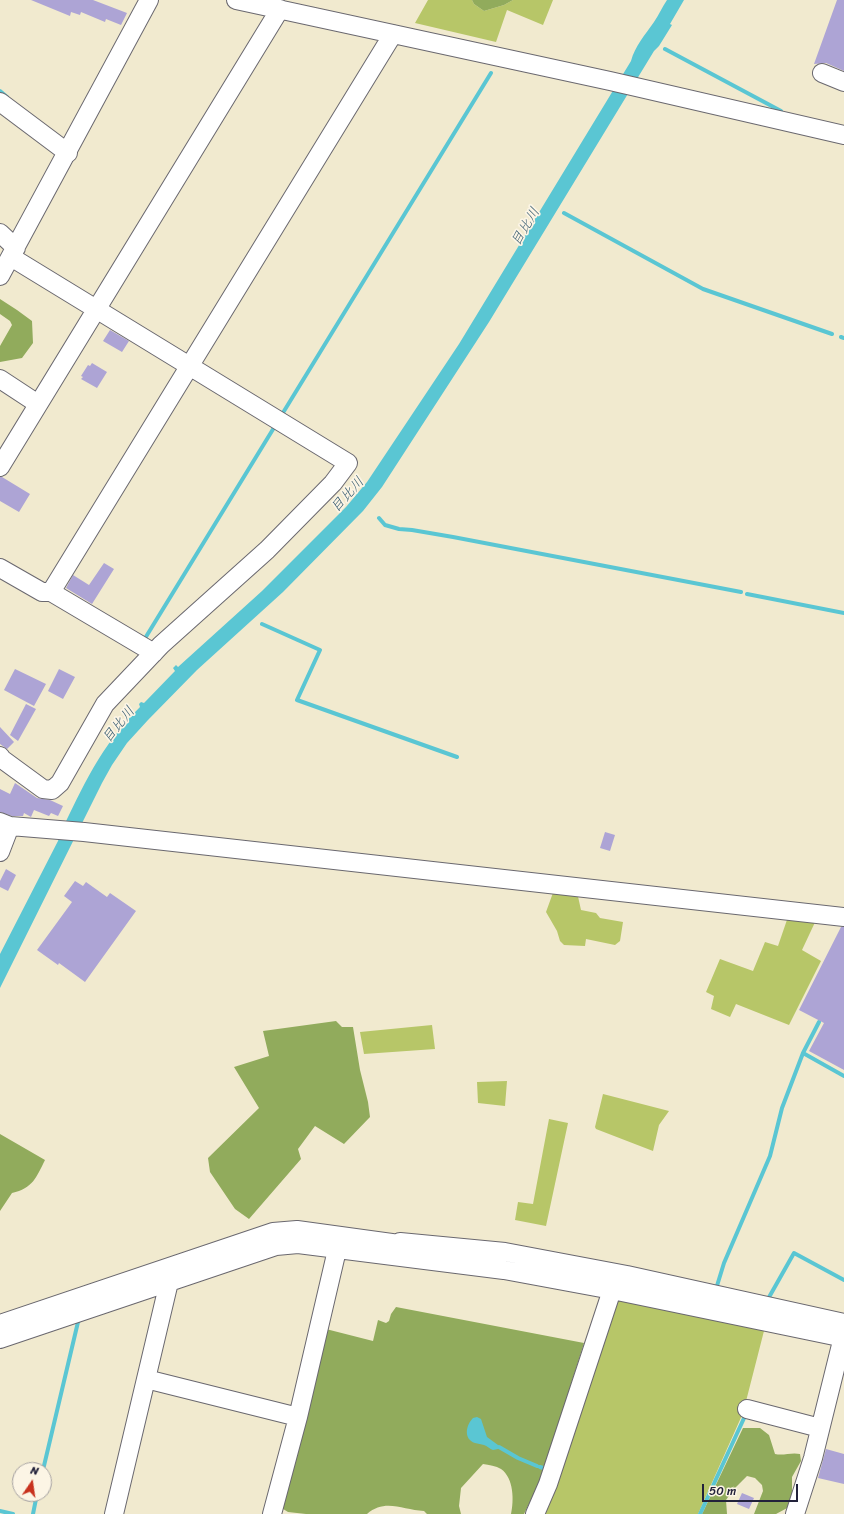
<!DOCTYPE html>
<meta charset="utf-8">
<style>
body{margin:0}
#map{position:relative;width:844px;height:1514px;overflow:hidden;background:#f1eacf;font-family:Sriracha,sans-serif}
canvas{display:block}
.north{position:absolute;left:12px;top:1462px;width:40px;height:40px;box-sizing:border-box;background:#fcf5e5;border:1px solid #a5a1a1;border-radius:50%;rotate:13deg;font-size:11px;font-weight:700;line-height:16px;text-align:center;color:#22223b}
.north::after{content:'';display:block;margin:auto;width:14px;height:18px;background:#c8321e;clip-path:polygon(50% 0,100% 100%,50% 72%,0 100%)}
.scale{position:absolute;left:702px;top:1484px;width:96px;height:18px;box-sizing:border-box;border:2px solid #22223b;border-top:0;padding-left:5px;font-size:12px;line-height:14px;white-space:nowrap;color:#22223b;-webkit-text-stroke:3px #fcf5e5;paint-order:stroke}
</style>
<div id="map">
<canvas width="844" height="1514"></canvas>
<div class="north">N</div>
<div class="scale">50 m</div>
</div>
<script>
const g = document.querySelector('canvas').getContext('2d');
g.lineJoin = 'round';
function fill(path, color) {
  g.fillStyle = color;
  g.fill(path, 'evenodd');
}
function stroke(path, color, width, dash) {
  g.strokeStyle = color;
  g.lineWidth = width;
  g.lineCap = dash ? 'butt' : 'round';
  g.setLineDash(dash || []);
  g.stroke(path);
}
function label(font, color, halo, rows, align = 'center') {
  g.font = font + ' Sriracha,"Klee One",sans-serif';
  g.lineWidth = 3.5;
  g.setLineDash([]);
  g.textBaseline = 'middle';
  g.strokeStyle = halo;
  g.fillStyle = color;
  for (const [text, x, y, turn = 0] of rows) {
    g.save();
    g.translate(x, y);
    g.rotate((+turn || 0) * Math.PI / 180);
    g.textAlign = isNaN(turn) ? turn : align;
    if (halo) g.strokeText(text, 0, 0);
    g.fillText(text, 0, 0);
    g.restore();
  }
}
fill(new Path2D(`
 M428,0H472L474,4L484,11L504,5L513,0H553L543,25L507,10L496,42L415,23Z
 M554,890L577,892L581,910L596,913L600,918L623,922L620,941L615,945L586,939L585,946L564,945L560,941L557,931L546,912Z
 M789,914L817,918L802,950L821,961L789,1025L736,1004L730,1017L711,1009L714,996L706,992L720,959L753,971L765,942L778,946Z
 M432,1025L435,1049L364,1054L360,1032Z
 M507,1081L505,1106L478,1103L477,1082Z
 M603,1094L669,1111L659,1125L653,1151L596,1129L595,1127Z
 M549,1119L568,1123L546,1226L515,1220L518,1202L533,1204Z
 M616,1297L765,1327L743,1413L698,1514H542Z`), '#b7c668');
fill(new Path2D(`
 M472,0H513L504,5L484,11L474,4Z
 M0,299L17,310L32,321L33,343L22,358L0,362V346L12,325L10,321L0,314Z
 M336,1021L342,1027H353L360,1070L368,1102L370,1117L344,1144L315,1126L298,1149L301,1159L249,1219L235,1209L210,1172L208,1158L259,1108L234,1067L269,1056L263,1031Z
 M0,1134L45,1160C36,1178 33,1188 12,1193L0,1211Z
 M396,1307L584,1343L541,1479L524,1514H511C514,1501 514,1478 501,1469C496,1466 489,1465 483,1464L461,1488L459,1506L461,1514H427L424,1511C403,1510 385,1498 367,1514H306L288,1512L280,1507L322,1328L373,1341L378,1320L386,1323L389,1321L391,1314Z
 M743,1428H760L769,1435L775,1454C784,1456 791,1452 800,1454L801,1461L792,1477V1497L789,1507L776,1514H754L763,1491L762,1485L755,1478L747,1476L733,1490L726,1500L727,1514H702Z`), '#91ab5c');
fill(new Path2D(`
 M667,0H684L670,24L672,25L659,46L654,51L489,322L382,487L363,511L283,592L197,670L148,720L127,743L112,765L102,783L0,988V954L58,841L60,834C83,786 101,745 140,707L139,704L141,702L144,703L175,671L173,668L176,665L178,667L262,591L346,507L367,482L459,344L631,61C635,46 645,35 654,22C659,15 662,7 667,0Z
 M477,1417L481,1419L487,1437L498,1445V1449L493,1450C490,1449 487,1446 484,1445C481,1444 478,1444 475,1443C463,1439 466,1425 473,1418Z`), '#5ac6d3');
stroke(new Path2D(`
 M665,49L781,111
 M0,91L7,97
 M564,213L703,289L832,334
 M841,337L844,338
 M281,416L491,73
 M379,518L385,525L399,529L412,530L453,537L741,592
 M747,594L844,613
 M262,624L320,650L297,700L457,757
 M144,640L275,426
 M803,1053L844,1076
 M716,1289L724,1263L770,1156L782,1108L803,1053L819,1022
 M768,1299L794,1253L844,1280
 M499,1447L518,1458L537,1466
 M540,1467L547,1469
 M43,1470L78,1322L81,1318
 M0,1511L13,1514
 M33,1514L37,1494
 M700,1514L745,1416`), '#5ac6d3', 4);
fill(new Path2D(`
 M31,0H93L127,13L121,25L106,19L105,22L81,12L80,15L71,12L70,16Z
 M837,0H844V71L826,63L814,64Z
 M110,330L129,341L122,352L103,341Z
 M92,363L107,372L97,388L81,379L83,377L81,376L88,365L90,366Z
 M0,477H2L30,494L19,512L0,501Z
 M104,563L114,569L92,604L66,588L73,575L89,585Z
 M15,669L46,684L34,706L4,690Z
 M59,669L75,677L63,699L48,691Z
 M26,704L36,709L18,741L10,735Z
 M0,727L14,742L7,749L0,744Z
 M15,783L37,798L50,800L63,806L58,816L51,813L49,816L34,810L31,817L24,813L23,816H12L0,812V789L10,794Z
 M605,832L615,835L610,851L600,848Z
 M6,869L16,875L8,891L0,887V881Z
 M75,881L83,886L86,882L107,897L110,893L136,911L85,982L59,963L58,965L37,950L72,902L64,896Z
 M841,927H844V1070L809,1051L824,1023L799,1010Z
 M826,1449L844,1454V1484L818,1478Z
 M742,1493L754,1498L749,1509L737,1504Z`), '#ada4d5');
const minor = new Path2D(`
 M236,0L610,81L844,135
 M822,73L844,82
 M0,102L68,153
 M0,233L16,248
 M0,276L149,0
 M0,379L38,404
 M0,467L280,9
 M0,568L42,592H51L154,653
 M51,592L393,34
 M0,756L2,759L43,789L52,790L60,783L105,704L161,645L267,550L333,483L348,463L11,257
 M0,822L10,826L84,832L844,917
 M0,852L10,826
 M400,1242L505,1252L627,1275L844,1323
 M0,1324L273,1232L297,1230L399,1244
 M0,1339L276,1246L298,1244L504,1270L612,1290L844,1338
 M146,1379L298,1417
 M747,1409L820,1428
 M114,1514L169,1282
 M272,1514L298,1417L337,1250
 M535,1514L548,1484L612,1290
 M795,1514L813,1458L843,1337`);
stroke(minor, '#6a686f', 20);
stroke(minor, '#fff', 18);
label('italic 14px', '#365b70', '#fcf5e5', [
 ["目比川",526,227,-59],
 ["目比川",348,495,-48],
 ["目比川",119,725,-51]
]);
</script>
